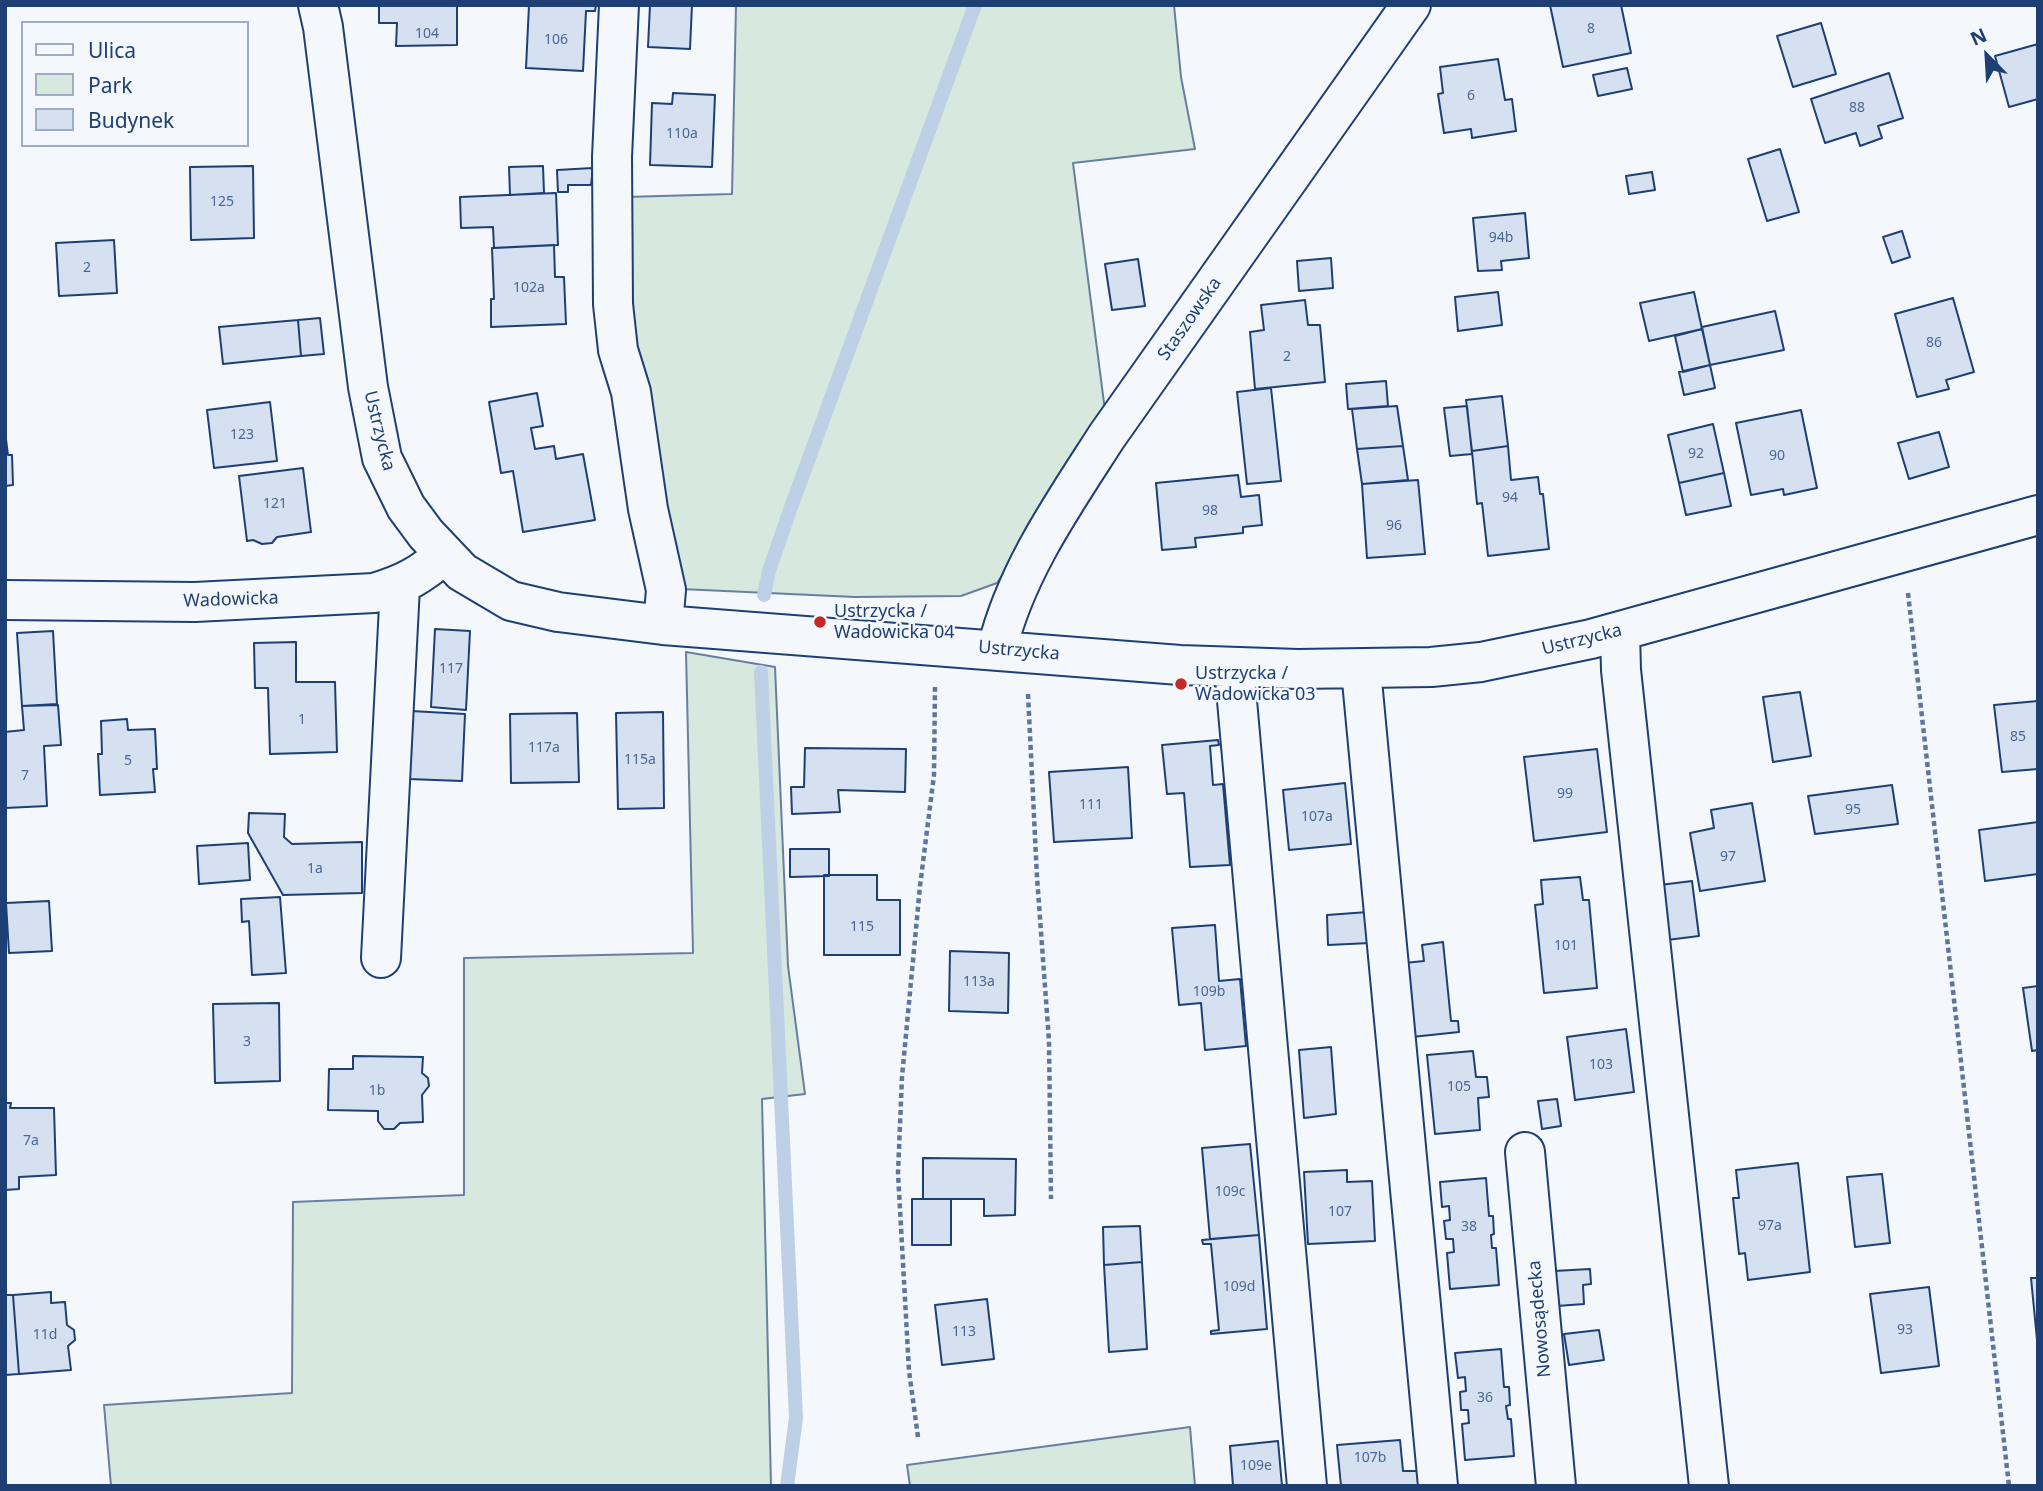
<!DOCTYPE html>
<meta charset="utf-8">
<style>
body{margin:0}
#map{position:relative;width:2043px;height:1491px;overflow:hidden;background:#f4f7fb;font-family:"Noto Sans",sans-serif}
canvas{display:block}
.frame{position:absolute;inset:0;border:7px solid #1d3f73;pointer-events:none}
.legend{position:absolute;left:21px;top:21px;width:228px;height:126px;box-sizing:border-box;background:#f4f7fb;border:2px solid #9eadc5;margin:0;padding:9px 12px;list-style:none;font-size:21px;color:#1d3f73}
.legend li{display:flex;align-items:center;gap:14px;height:35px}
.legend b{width:35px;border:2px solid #9eadc5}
.north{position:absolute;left:1952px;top:21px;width:70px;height:70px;-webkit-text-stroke:5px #f4f7fb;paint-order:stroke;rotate:336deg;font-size:19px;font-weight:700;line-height:28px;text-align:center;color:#1d3f73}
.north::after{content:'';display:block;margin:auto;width:24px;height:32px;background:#1d3f73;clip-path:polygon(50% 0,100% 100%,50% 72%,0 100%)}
</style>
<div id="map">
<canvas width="2043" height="1491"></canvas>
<div class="frame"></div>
<ul class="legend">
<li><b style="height:9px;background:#f4f7fb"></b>Ulica</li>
<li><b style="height:19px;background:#d7e8df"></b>Park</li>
<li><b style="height:19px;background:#d5e0f0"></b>Budynek</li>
</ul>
<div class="north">N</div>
</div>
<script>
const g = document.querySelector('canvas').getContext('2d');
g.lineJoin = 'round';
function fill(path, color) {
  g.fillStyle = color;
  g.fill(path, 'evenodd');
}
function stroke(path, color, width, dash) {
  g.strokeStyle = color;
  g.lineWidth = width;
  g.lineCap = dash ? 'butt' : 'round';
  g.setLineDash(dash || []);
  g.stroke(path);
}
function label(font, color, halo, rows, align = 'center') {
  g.font = font + ' "Noto Sans",sans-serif';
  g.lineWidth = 5;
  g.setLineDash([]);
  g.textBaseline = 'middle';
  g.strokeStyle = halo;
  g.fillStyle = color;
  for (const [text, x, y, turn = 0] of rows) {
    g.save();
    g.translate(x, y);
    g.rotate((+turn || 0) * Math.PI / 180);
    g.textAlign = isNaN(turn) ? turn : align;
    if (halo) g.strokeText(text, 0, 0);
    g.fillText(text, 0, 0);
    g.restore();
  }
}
const green = new Path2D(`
 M736,5H1174L1181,77L1195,149L1073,163L1107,426L997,583L961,596L855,597L681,589L627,329L625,197L732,194Z
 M686,652L775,667L788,966L805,1094L762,1099L771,1486H111L104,1405L292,1393L293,1202L464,1195V958L693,953Z
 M1190,1427L1195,1486H910L907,1465Z`);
fill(green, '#d7e8df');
stroke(green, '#687fa3', 2);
stroke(new Path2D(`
 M764,595L769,571L790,510L975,5
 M761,672L796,1418L787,1486`), '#bed0e5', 14);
const building = new Path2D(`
 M379,5H457V45L396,46L397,23H379Z
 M529,5H596L595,11H586L583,71L526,68Z
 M650,5H692L690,49L648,47Z
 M1550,5H1621L1631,53L1563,67Z
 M1821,23L1836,74L1793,87L1777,36Z
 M2038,44V99L2009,107L1995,56Z
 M1498,59L1505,100L1512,99L1516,131L1472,138L1471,129L1444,133L1438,94L1443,93L1440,67Z
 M1627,68L1632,89L1598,96L1593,75Z
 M1889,73L1903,118L1878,126L1882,138L1860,146L1856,133L1825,143L1811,99Z
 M673,93L715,95L712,167L650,165L652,103L672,104Z
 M1780,149L1799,212L1767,221L1748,159Z
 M253,166L254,238L191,240L190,167Z
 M543,166L544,193L510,195L509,167Z
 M593,168L591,185H568V192H558L557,170Z
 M1652,172L1655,190L1629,194L1626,176Z
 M556,193L558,245L494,248L493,227L461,228L460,197Z
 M1525,213L1529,258L1501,261L1502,270L1478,271L1473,218Z
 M1902,231L1910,257L1892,263L1883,237Z
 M114,240L117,293L59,296L56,243Z
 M554,245L555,277H564L566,324L491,327V299H494L492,248Z
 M1331,258L1333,288L1299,291L1297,261Z
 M1138,259L1145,306L1112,310L1105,264Z
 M1498,292L1502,325L1458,331L1455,297Z
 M1694,292L1702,329L1649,341L1640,303Z
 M1953,298L1974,372L1946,380L1949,389L1917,397L1895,314Z
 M1305,300L1308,325H1320L1325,382L1255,389L1250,332L1264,330L1261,305Z
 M1775,311L1784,350L1710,365L1702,327Z
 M320,318L324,354L301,356L298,320Z
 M298,320L301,356L223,364L219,327Z
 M1702,329L1710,365L1683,372L1675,336Z
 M1710,365L1715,388L1684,395L1679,372Z
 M1386,381L1388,406L1348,409L1346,384Z
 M1271,388L1281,481L1247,484L1237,392Z
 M537,393L543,426L531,428L535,449L554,446L556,459L583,454L595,520L523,532L513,471L501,473L489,402Z
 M1502,396L1508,446L1472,451L1466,400Z
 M270,402L277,461L214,468L207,410Z
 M1397,406L1403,446L1357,449L1352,409Z
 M1467,406L1472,454L1450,456L1444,408Z
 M1801,410L1817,488L1784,495L1783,489L1751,495L1736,423Z
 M1713,424L1724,473L1679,483L1668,435Z
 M5,431L8,455H12L13,485L5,486Z
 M1939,432L1949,467L1909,479L1898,443Z
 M1403,446L1408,480L1362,484L1357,449Z
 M1508,446L1511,480L1538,477L1540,494H1543L1549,549L1488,556L1482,503L1477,504L1472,451Z
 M303,468L311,532L277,537L272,543L262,544L253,540L247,541L239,476Z
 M1724,473L1731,506L1686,515L1679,483Z
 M1238,475L1241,497L1259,495L1262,525L1243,527V533L1195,538L1196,547L1162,550L1156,483Z
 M1418,480L1425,554L1367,558L1362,484Z
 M435,629L470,631L466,710L431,707Z
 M53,631L57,704L22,706L17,633Z
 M296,642V682H335L337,752L270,754L268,688H255L254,643Z
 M1800,692L1811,756L1773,762L1763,697Z
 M2038,701V769L2002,772L1994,705Z
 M58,705L61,745L44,746L47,806L5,808V732L24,730L22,706Z
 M411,711L465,714L462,781L408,779Z
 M663,712L664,808L618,809L616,713Z
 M577,713L579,782L511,783L510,714Z
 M127,719L128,730L155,729L157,769H153L155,792L100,795L98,754H102L101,721Z
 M1218,740L1219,745L1210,746L1213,785L1223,784L1230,865L1190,867L1184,793L1167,794L1162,745Z
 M805,748L906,749L905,792L838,790L840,812L792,814L791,787H804Z
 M1597,749L1607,832L1534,841L1524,757Z
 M1128,767L1132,838L1054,842L1049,772Z
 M1345,783L1351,844L1289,850L1283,790Z
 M1892,785L1898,824L1815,834L1808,796Z
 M1752,803L1765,881L1700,891L1690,833L1714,828L1711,810Z
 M249,813L285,814L284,837L292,844L362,842V893L283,895L248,833Z
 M2038,822V874L1985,881L1979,830Z
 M248,843L250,880L199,884L197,846Z
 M790,849H829V876L790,877Z
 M824,875H877V900H900V955H824Z
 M1580,877L1583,900H1589L1597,988L1544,993L1535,905L1543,904L1541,880Z
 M1692,881L1699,936L1667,940L1660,885Z
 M280,897L286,973L252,975L249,921L242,922L241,899Z
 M49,901L52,951L9,953L6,903Z
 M1368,912L1370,943L1328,945L1327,915Z
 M1215,925L1219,981L1240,979L1246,1046L1205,1050L1201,1003L1179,1005L1172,928Z
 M1443,942L1451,1021H1458L1459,1032L1412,1037L1404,963L1424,961L1422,945Z
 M950,951L1009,953L1008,1013L949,1011Z
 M2038,986V1050L2032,1051L2023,988Z
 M279,1003L280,1081L215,1083L213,1004Z
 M1626,1029L1634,1092L1575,1100L1567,1037Z
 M1331,1047L1336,1114L1304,1118L1299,1050Z
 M1473,1051L1476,1077H1487L1489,1097L1478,1098L1480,1130L1435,1134L1427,1055Z
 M353,1056L423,1057L422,1073L428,1078L429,1086L422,1095L423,1122L400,1123L394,1129H384L378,1121V1111L328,1110L329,1069H353Z
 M1557,1099L1561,1126L1542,1129L1538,1101Z
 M5,1103H11L10,1108H54L56,1175L19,1177V1189L5,1190Z
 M1250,1144L1259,1235L1210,1239L1202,1148Z
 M923,1158L1016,1159L1015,1215L984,1216V1199H923Z
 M1798,1163L1810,1272L1748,1280L1745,1253L1739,1254L1733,1198H1739L1736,1170Z
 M1347,1170V1182L1372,1181L1375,1241L1308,1244L1304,1172Z
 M1882,1174L1890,1243L1855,1247L1847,1177Z
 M1486,1178L1489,1216H1493L1494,1234L1491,1235L1492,1248H1496L1499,1285L1450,1289L1447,1253L1454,1252L1453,1239H1446L1444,1221L1450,1220L1449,1206L1442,1207L1440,1182Z
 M912,1199H951V1245H912Z
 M1140,1226L1142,1262L1104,1265L1103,1227Z
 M1259,1235L1267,1329L1211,1334V1331L1219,1330L1211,1244H1203L1202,1240Z
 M1142,1262L1147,1349L1109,1352L1104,1265Z
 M1590,1269L1591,1284L1583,1285L1584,1304L1557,1306L1554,1271Z
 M2031,1278H2038V1350Z
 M1929,1287L1939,1366L1881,1373L1870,1294Z
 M51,1292V1303L65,1302L67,1325L74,1330L75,1340L68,1346L71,1370L19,1374L13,1295Z
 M5,1295H13L19,1374L5,1375Z
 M987,1299L994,1359L942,1365L935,1305Z
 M1599,1330L1604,1360L1569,1365L1564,1334Z
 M1501,1349L1504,1387H1509L1510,1405L1506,1406L1508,1419H1511L1514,1456L1465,1460L1462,1424L1469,1423L1468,1410H1461L1460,1392L1466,1391L1465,1377L1458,1378L1455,1353Z
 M1400,1440L1403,1471H1417L1419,1486H1341L1337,1445Z
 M1278,1441L1282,1486H1233L1230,1446Z`);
fill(building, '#d5e0f0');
stroke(building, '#1d3f73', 2);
const minor = new Path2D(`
 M318,5L323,27L368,387L382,458L406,507L426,534L462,572L511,601L558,612L663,625L1180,665L1298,669L1431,667L1481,662L1591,639L2038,515
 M619,5L612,157L613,304L618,350L631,392L648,509L666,590L663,625
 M5,600L195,602L374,593C405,584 421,575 445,554
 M1620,632L1621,670L1709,1486
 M997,649C1016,571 1064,503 1107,436L1411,5
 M1234,667L1307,1486
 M1361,670L1438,1486
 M381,958L400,586
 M1525,1152L1556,1486`);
stroke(minor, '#1d3f73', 42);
stroke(new Path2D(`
 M1908,593L2009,1486
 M1028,694L1037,877L1049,1041L1051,1199
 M918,1437L909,1371L898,1173L902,1077L920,886L934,775L935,687`), '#5e769c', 4.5, [5, 3.5]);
stroke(minor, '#f4f7fb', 38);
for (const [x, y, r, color] of [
 [820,622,7,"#c62828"],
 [1181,684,7,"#c62828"]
]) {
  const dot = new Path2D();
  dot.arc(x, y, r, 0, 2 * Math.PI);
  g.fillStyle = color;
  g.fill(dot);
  stroke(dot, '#f4f7fb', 2.5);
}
label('14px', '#4b6792', null, [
 ["8",1591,29],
 ["104",427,34],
 ["106",556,40],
 ["6",1471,96],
 ["88",1857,108],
 ["110a",682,134],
 ["125",222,202],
 ["94b",1501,238],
 ["2",87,268],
 ["102a",529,288],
 ["86",1934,343],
 ["2",1287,357],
 ["123",242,435],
 ["92",1696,454],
 ["90",1777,456],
 ["94",1510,498],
 ["121",275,504],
 ["98",1210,511],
 ["96",1394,526],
 ["117",451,669],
 ["1",302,720],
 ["85",2018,737],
 ["117a",544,748],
 ["115a",640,760],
 ["5",128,761],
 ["7",25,776],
 ["99",1565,794],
 ["111",1091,805],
 ["95",1853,810],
 ["107a",1317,817],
 ["97",1728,857],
 ["1a",315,869],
 ["115",862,927],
 ["101",1566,946],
 ["113a",979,982],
 ["109b",1209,992],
 ["3",247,1042],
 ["103",1601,1065],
 ["105",1459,1087],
 ["1b",377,1091],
 ["7a",31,1141],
 ["109c",1230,1192],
 ["107",1340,1212],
 ["97a",1770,1226],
 ["38",1469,1227],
 ["109d",1239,1287],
 ["93",1905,1330],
 ["113",964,1332],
 ["11d",45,1335],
 ["36",1485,1398],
 ["107b",1370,1458],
 ["109e",1256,1466]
]);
label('18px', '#1d3f73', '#f4f7fb', [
 ["Staszowska",1190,319,-55],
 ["Ustrzycka",379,431,76],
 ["Wadowicka",231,600,-2],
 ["Ustrzycka",1582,640,-14],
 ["Ustrzycka",1019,651,5],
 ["Nowosądecka",1540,1319,-95]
]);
label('18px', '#1d3f73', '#f4f7fb', [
 ["Ustrzycka /",834,612],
 ["Wadowicka 04",834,633],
 ["Ustrzycka /",1195,674],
 ["Wadowicka 03",1195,695]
], 'left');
</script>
